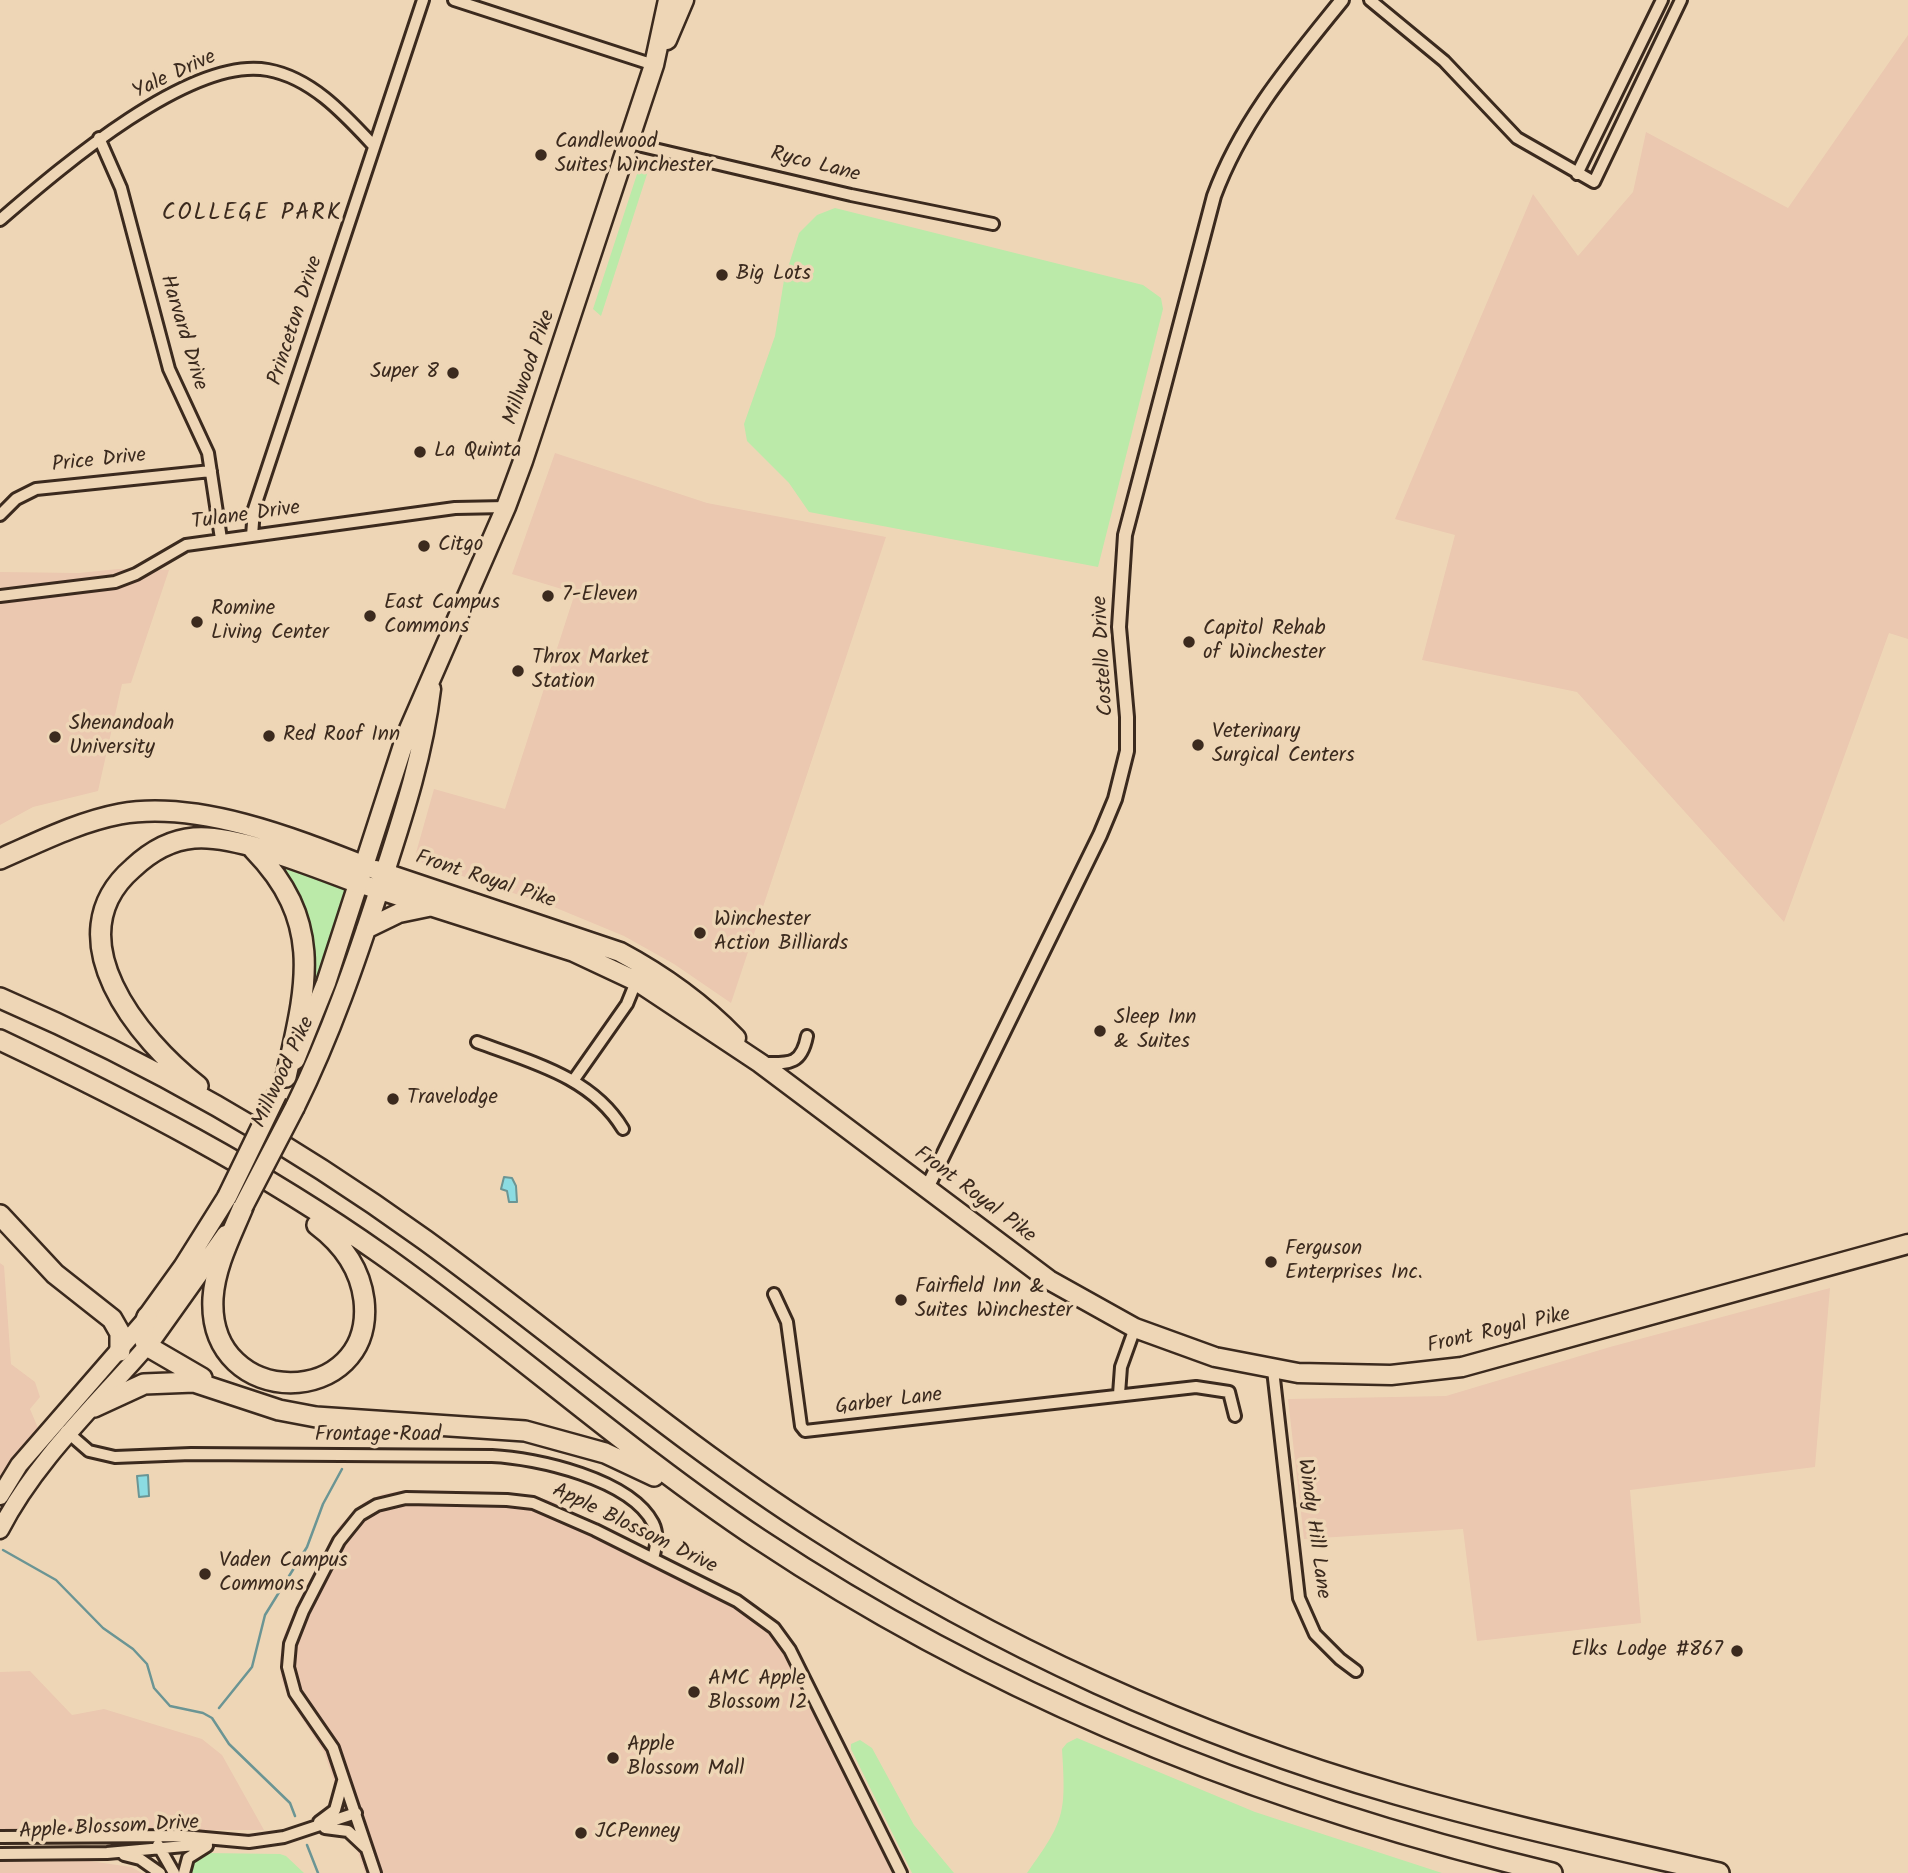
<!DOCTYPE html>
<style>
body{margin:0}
canvas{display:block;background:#eed6b6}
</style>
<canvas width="1908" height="1873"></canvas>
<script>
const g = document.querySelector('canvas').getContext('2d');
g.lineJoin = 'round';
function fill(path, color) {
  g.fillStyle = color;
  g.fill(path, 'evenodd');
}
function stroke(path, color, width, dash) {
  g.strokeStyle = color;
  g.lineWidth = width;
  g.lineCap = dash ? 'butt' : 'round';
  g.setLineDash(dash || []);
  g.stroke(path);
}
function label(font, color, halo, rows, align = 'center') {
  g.font = font + ' Kalam,sans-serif';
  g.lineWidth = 7;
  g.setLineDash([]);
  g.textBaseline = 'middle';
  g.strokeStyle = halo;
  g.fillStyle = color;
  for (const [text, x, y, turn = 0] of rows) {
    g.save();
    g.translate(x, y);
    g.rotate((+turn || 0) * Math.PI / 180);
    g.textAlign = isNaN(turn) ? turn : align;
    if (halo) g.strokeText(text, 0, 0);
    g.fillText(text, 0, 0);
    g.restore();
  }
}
fill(new Path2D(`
 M1908,35V639L1889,633L1784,922L1577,692L1422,660L1455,535L1395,519L1533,194L1578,256L1633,192L1646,132L1788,208Z
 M555,453L707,503L886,537L731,1003L674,964L624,936L549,905L414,860L434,789L505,809L575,593L512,574Z
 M118,569L169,570L131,683L122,684L98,791L33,807L0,825V572L79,573Z
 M0,1263L4,1266L11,1364L35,1382L40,1397L30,1409L38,1428L0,1478Z
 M1830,1288L1815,1467L1630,1490L1641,1623L1477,1641L1463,1529L1304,1539L1288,1399L1446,1396L1610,1347Z
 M406,1490L508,1492L549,1500L740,1595L769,1615L797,1647L909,1873H365L324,1752L288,1697L281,1678L280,1658L284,1635L296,1608L339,1526L364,1502L383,1494Z
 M30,1671L72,1715L104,1709L202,1739L222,1755L264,1830H0V1672Z
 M89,1861L131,1867L142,1873H0V1862Z`), '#ebc8b0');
fill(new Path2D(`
 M646,163L650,165L601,316L593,309L638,171Z
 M835,208L1143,285L1161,298L1163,309L1098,567L809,512L789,483L747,441L744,424L775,336L784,280L799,233L817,215Z
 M274,861L345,884L347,890L307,1016L309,999Z
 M1077,1738L1255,1812L1442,1873H1027C1065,1820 1066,1814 1062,1749L1067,1743Z
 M860,1740L872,1748L914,1825L954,1873H912L851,1749V1744Z
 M206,1853L280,1854L286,1856L304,1873H191L192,1862Z`), '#bbeaa9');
const water = new Path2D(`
 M504,1177L512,1178L516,1186L517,1202H509L507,1191L501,1189Z
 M148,1475L149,1496L139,1497L137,1476Z`);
fill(water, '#8bdce2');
stroke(water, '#6b9594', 2);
stroke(new Path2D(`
 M3,1550L56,1580L103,1628L133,1649L147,1664L154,1688L170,1706L203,1713L212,1718L229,1744L290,1803L295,1816
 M219,1708L252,1667L265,1615L307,1547L323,1504L342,1469
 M307,1845L318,1873`), '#6b9594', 2.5);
const minor = new Path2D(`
 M454,0L654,65
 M1370,0L1444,61L1517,138L1594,182L1681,0
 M99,138L121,188L169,369L208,453L221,539
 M629,143L851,195L993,224
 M1577,174L1662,0
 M0,220C57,171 190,55 268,70C312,78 345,115 374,146
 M0,515L16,499L36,489L211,471
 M252,536L254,509L423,0
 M0,596L115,582L136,574L186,545L455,508L506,507
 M477,1042C531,1062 592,1077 623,1129
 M760,1063C787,1063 801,1067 807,1036
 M573,1081L627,1004L638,977
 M774,1294L787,1322L801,1426L805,1431L1196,1387L1229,1392L1235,1416
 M1273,1370L1299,1598L1315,1634L1340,1659L1356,1671
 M1119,1394L1121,1367L1135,1328
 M66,1431L89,1451L115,1457L191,1454L492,1456C537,1458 630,1479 653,1523C659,1535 656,1547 653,1559
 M319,1822L335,1810L343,1781
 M325,1828L348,1831L365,1847
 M0,1837L183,1836L249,1842L284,1837L356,1813
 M158,1845L174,1873
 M0,1854L107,1853L207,1844
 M124,1855L140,1859L160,1873
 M184,1873L188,1858L207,1846
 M375,1873L333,1748L295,1693L288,1667L290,1644L303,1611L339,1541L360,1515L377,1505L406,1498L507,1500L533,1503L595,1530L737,1601L774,1628L790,1650L901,1873`);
const tertiary = new Path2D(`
 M926,1190L1100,835L1115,799L1127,751V717L1119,627L1125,535L1214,196C1242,120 1292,62 1342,0`);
const primary = new Path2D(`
 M0,1496L19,1465L145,1320
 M0,1530C36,1460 96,1405 147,1346`);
const trunk = new Path2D(`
 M667,40L684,0
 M376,870L620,952C663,975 702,1003 736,1038
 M358,883L574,952L638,982L760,1063L1049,1280L1135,1328L1215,1357L1298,1373L1391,1375L1462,1367L1908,1244
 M366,929L399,913L428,907
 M295,1060L326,983L406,736L506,507L523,461L654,65L668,0
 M295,1107C331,1034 356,961 381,884C402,819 423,757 431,689
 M147,1317L183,1267L227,1197
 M147,1346L226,1235`);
const motorway = new Path2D(`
 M254,850C325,923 306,987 286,1077
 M0,859C39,842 78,822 120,814C197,800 293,838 364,866
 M0,998C149,1062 293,1145 425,1240C557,1336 680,1443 818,1531C995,1645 1194,1736 1396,1794C1503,1825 1611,1848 1719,1873
 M0,1040C131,1102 262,1170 381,1254C510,1345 627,1451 759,1539C1001,1700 1270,1806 1552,1873
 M198,1086C139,1040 53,937 133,868C150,852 170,840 194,838C236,834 317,868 358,883
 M243,1207C231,1236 215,1266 213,1298C207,1412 376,1409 364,1300C360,1268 341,1243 317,1225
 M0,1215L55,1274L112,1319L120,1333V1351
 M147,1317L142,1334L147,1346L202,1378
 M94,1407L144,1384L194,1382L279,1410L316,1417L525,1431L605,1453L654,1476`);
stroke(minor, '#3b2a1e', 16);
stroke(tertiary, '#3b2a1e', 18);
stroke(primary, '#3b2a1e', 21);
stroke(trunk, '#3b2a1e', 23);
stroke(motorway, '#3b2a1e', 24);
stroke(minor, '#eed6b6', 10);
stroke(tertiary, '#eed6b6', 12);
stroke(primary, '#eed6b6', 16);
stroke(trunk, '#eed6b6', 18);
stroke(motorway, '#eed6b6', 19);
const trunkBridge = new Path2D(`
 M227,1197L277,1094
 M243,1207L295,1107`);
stroke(trunkBridge, '#3b2a1e', 23, []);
stroke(trunkBridge, '#eed6b6', 18);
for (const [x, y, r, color] of [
 [541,155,7,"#3b2a1e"],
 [722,275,7,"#3b2a1e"],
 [453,373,7,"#3b2a1e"],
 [420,452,7,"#3b2a1e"],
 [424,546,7,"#3b2a1e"],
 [548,596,7,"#3b2a1e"],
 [370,616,7,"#3b2a1e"],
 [197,622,7,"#3b2a1e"],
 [1189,642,7,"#3b2a1e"],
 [518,671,7,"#3b2a1e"],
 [269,736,7,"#3b2a1e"],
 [55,737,7,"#3b2a1e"],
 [1198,745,7,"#3b2a1e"],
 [700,933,7,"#3b2a1e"],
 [1100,1031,7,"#3b2a1e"],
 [393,1099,7,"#3b2a1e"],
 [1271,1262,7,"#3b2a1e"],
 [901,1300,7,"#3b2a1e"],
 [205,1574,7,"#3b2a1e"],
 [1737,1651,7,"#3b2a1e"],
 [694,1692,7,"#3b2a1e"],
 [613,1758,7,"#3b2a1e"],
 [581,1833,7,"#3b2a1e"]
]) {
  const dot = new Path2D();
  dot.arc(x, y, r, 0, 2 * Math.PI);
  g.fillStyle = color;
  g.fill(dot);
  stroke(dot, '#eed6b6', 2.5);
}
label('21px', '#3b2a1e', '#eed6b6', [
 ["Yale Drive",175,76,-25],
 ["Ryco Lane",815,166,14],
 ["Princeton Drive",297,321,-72],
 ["Harvard Drive",182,333,73],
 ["Millwood Pike",531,368,-71],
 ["Price Drive",99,462,-6],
 ["Tulane Drive",246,517,-8],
 ["Costello Drive",1105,656,-93],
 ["Front Royal Pike",485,881,18],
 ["Millwood Pike",285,1073,-65],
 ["Front Royal Pike",974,1196,37],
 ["Front Royal Pike",1499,1332,-13],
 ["Garber Lane",889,1403,-7],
 ["Frontage Road",378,1436],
 ["Windy Hill Lane",1312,1529,82],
 ["Apple Blossom Drive",634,1530,26],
 ["Apple Blossom Drive",109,1829,-3]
]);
label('21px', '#3b2a1e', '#eed6b6', [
 ["Candlewood",555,143],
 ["Suites Winchester",555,167],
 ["Big Lots",736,275],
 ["Super 8",439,373,"right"],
 ["La Quinta",434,452],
 ["Citgo",438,546],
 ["7-Eleven",562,596],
 ["East Campus",384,604],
 ["Commons",384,628],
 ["Romine",211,610],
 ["Living Center",211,634],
 ["Capitol Rehab",1203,630],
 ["of Winchester",1203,654],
 ["Throx Market",532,659],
 ["Station",532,683],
 ["Shenandoah",69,725],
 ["University",69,749],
 ["Veterinary",1212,733],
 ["Surgical Centers",1212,757],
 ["Red Roof Inn",283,736],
 ["Winchester",714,921],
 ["Action Billiards",714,945],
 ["Sleep Inn",1114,1019],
 ["& Suites",1114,1043],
 ["Travelodge",407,1099],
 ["Ferguson",1285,1250],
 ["Enterprises Inc.",1285,1274],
 ["Fairfield Inn &",915,1288],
 ["Suites Winchester",915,1312],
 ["Vaden Campus",219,1562],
 ["Commons",219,1586],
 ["Elks Lodge #867",1723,1651,"right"],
 ["AMC Apple",708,1680],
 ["Blossom 12",708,1704],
 ["Apple",627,1746],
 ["Blossom Mall",627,1770],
 ["JCPenney",595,1833]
], 'left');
g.letterSpacing = '2px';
label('23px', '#3b2a1e', '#eed6b6', [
 ["COLLEGE PARK",252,215]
]);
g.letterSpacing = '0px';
</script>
